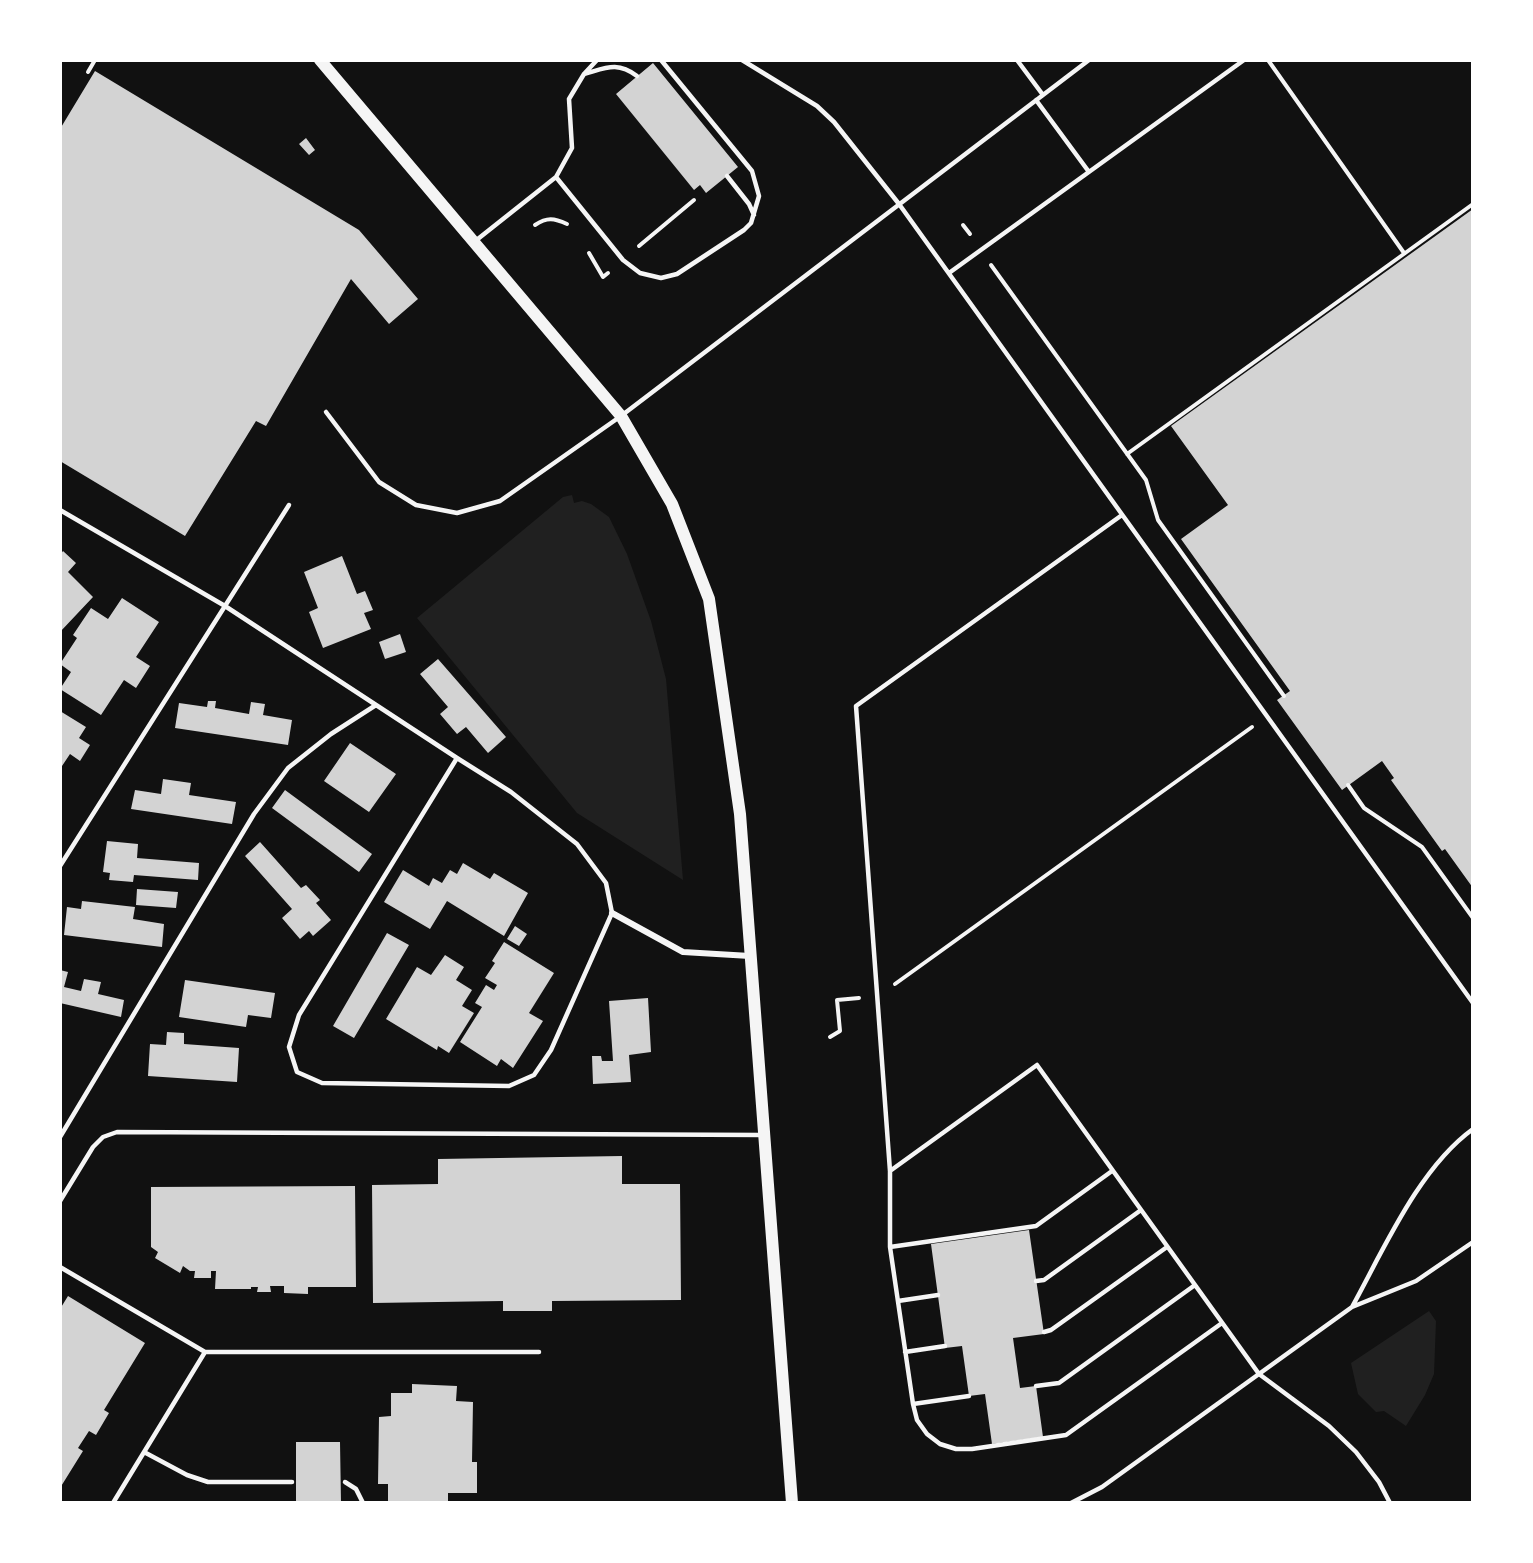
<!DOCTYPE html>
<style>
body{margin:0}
#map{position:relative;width:1533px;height:1563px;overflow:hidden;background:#111;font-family:"Nunito Sans",sans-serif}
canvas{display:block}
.frame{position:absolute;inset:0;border:62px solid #fff;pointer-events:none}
</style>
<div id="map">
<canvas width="1533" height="1563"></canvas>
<div class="frame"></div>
</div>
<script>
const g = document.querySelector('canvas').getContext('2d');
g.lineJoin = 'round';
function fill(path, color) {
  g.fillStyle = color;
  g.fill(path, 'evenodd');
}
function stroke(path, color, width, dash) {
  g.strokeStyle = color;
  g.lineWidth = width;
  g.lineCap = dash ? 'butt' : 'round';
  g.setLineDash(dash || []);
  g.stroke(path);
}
fill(new Path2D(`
 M572,495L574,503L582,501L591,504L609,517L627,554L651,621L666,679L683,880L577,813L417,618L563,497Z
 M1429,1311L1436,1321L1434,1374L1425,1395L1406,1426L1384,1411L1376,1412L1358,1394L1351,1363Z`), '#202020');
fill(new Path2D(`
 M653,63L738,167L706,193L700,185L694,190L616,94Z
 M95,71L359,230L418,299L389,324L351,279L266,426L256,421L185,536L60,461V129Z
 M306,138L315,150L309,155L299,144Z
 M1473,209V888L1445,849L1442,851L1391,780L1394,778L1382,761L1342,790L1277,700L1290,691L1181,539L1228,505L1171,426Z
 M63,551L76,563L68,572L93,597L60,632V555Z
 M342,556L357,594L365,591L373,610L364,613L371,629L323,648L309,612L318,608L304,572Z
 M122,598L159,622L136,657L150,666L136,688L124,680L101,715L60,689L71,672L60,664L77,638L73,635L91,608L108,619Z
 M400,634L406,652L385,659L379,642Z
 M438,659L506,737L488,753L466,727L457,734L440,714L448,707L420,674Z
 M208,701H216L215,708L249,714L251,702L265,704L263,715L292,720L288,745L175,728L179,703L207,707Z
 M60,711L86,727L79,738L90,745L80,761L70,754L60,769Z
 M350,743L396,774L369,812L324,781Z
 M163,779L191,783L189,795L236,802L232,824L131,809L135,790L161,794Z
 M285,790L372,854L359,872L272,808Z
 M107,841L138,844L137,858L199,863L198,880L134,875L133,882L109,880L110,873L103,872Z
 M260,842L301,888L306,885L320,900L316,903L331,920L313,936L309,931L300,939L282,918L292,909L245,856Z
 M463,863L490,879L494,873L528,893L504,936L447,901L430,929L384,902L403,870L429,886L433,878L442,883L450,870L457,874Z
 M137,889L178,892L176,908L136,905Z
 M82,901L135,907L133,919L164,924L162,947L64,935L67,907L81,909Z
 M515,926L527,934L519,946L507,939Z
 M387,933L409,945L354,1038L333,1026Z
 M504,942L554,973L529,1013L543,1021L513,1068L501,1059L497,1066L460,1042L482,1007L475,1003L486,985L494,990L497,985L485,978L495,963L492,961Z
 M445,955L464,967L456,980L472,990L462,1006L474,1013L449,1053L438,1046L437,1050L386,1019L417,967L431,975Z
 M60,970L68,972L64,987L81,991L84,979L101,982L98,994L124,1000L121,1017L60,1003Z
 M185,980L275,993L271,1018L248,1015L246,1027L179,1017Z
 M648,998L651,1052L629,1055L631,1082L593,1084L592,1056H601L602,1061H613L609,1001Z
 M167,1032L184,1033V1044L239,1048L237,1082L148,1076L150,1044L166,1045Z
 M622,1156V1184H680L681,1300L552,1301V1311H503V1301L373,1303L372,1185L438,1184V1159Z
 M355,1186L356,1287H308V1294L284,1293V1286H270L271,1292H257L258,1287H251V1289H215L216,1271H211V1278H194L195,1271H190L183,1266L180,1273L155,1258L158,1252L151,1247V1187Z
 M1029,1230L1044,1334L1013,1338L1020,1388L1036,1386L1043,1437L992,1444L985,1394L969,1396L962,1346L945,1348L931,1244Z
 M68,1296L145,1343L104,1410L109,1413L96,1435L89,1431L78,1448L83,1451L60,1488V1309Z
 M412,1384L457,1386L456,1401L473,1402L472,1462H477V1493H448V1503H388V1484H378L379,1417L391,1416V1393H412Z
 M296,1442H340L341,1503H296Z`), '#d3d3d3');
stroke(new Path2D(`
 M1268,60L1404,253
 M88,72L95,60
 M535,225C547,217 554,218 567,224
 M963,225L970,234
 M639,246L694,200
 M589,253L603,277L608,273
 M991,265L1146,480L1158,520L1284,696
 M1127,454L1473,204
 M1348,785L1364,808L1422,847L1473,918
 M895,984L1252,727
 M830,1037L840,1031L837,1000L859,998`), '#f5f5f5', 4);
stroke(new Path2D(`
 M742,60L817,106L834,122L899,204L1473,1003
 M1017,60L1043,95
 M584,74C606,68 617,61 637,76
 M1036,100L1089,172
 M727,176L749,204L754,215
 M556,177L623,260L640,273L661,278L677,274L744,230L751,223L759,196L752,171L661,60
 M474,242L556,177L572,148L569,99L584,74L597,60
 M949,273L1244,60
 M326,412L379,482L416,505L457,513L500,501L621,416L1089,60
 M289,505L225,606L457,758L511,792L577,844L606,883L612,913L551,1050L534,1075L509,1086L322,1083L297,1072L289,1047L299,1015L457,758
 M60,510L225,606L60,866
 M1122,515L856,706L890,1171V1247L913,1404L917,1420L927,1434L940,1444L956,1449H972L1066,1435L1222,1323
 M60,1137L254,814L288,768L331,734L376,705
 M890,1171L1037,1065L1259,1374L1329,1426L1356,1452L1379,1482L1390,1503
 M60,1201L93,1147L103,1137L117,1132L762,1135
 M890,1247L1036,1226L1112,1171
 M60,1267L205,1352
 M1036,1281L1044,1280L1141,1210
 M898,1301L938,1295
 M1352,1307C1384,1249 1419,1168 1473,1129
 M1044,1332L1051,1330L1167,1247
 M905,1352L945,1346
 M1036,1386L1059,1383L1195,1285
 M913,1404L969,1396
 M144,1452L187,1475L208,1482H292
 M345,1482L356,1489L363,1503
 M113,1503L205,1352H539
 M1071,1503L1102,1487L1352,1307L1416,1281L1473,1242`), '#f5f5f5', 4.5);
stroke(new Path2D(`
 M612,913L683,952L750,956`), '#f5f5f5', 6);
stroke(new Path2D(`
 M320,60L621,416L672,504L709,599L740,814L792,1503`), '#f5f5f5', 12);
</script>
